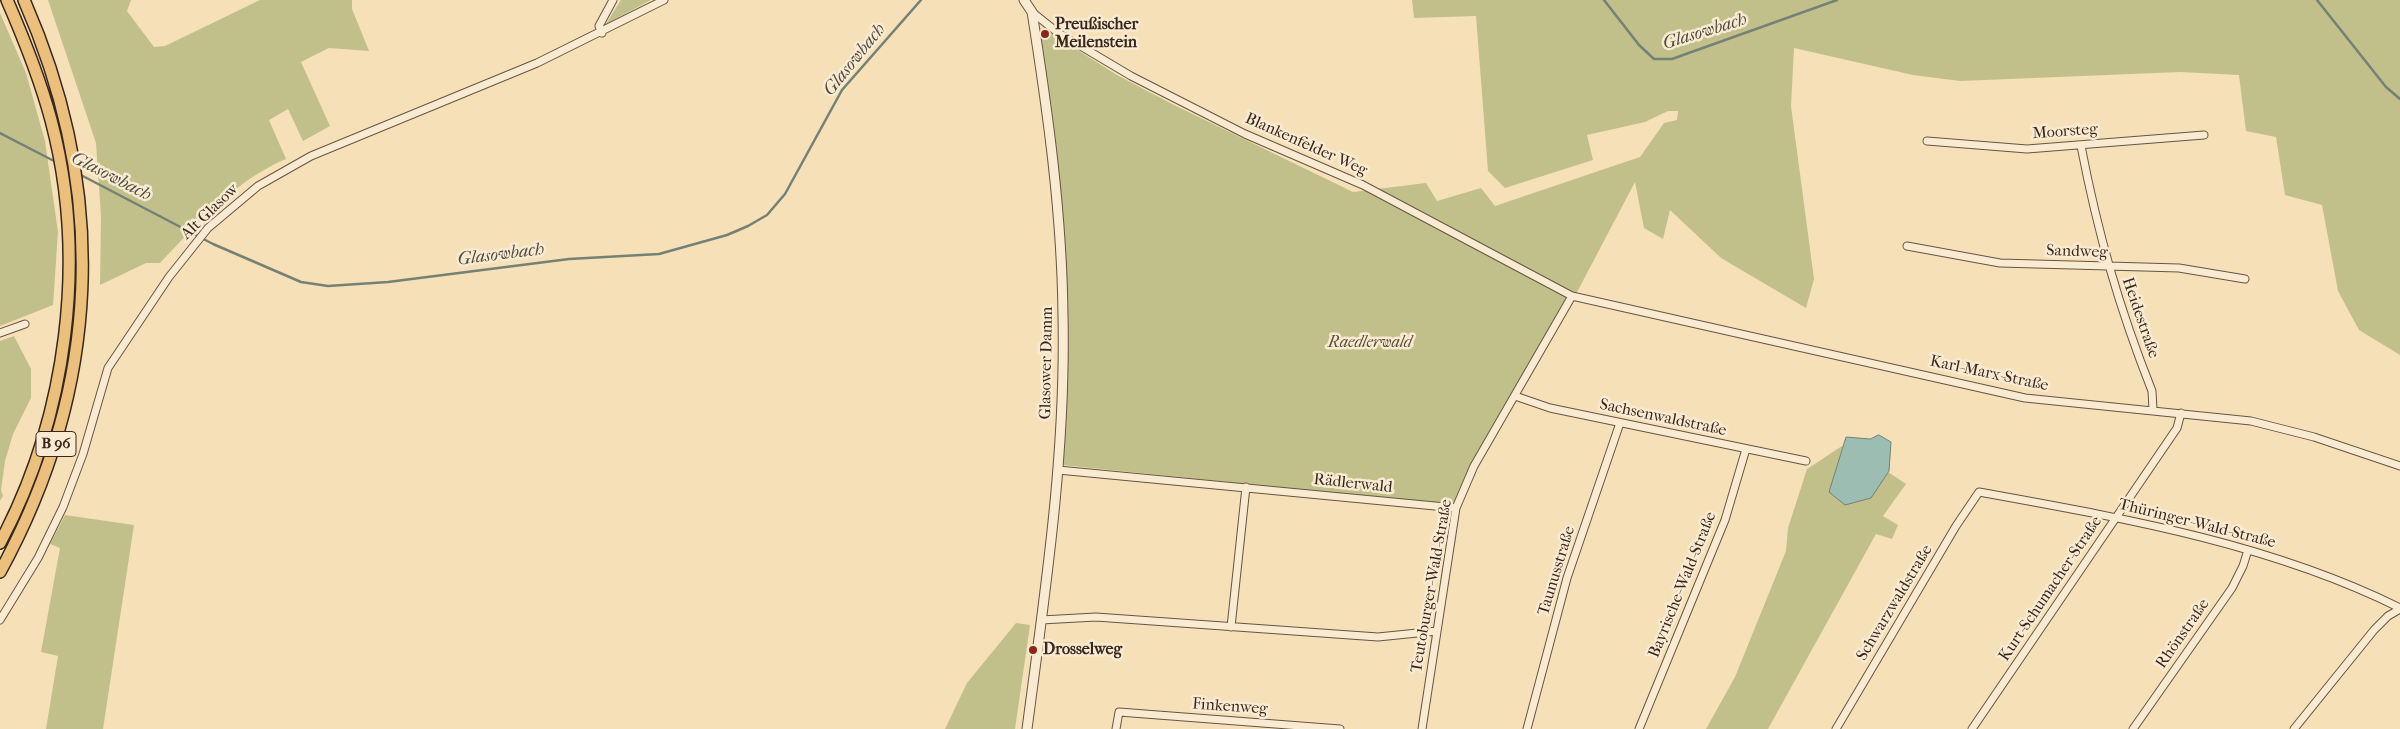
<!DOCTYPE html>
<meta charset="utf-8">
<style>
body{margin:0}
canvas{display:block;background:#f5e0b8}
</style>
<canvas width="2400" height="729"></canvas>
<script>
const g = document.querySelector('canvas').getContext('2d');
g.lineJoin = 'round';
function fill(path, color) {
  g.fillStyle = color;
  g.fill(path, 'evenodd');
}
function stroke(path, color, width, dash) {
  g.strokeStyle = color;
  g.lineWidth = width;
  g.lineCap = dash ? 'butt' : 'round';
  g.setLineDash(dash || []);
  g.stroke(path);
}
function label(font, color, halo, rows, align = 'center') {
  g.font = font + ' "IM FELL French Canon",serif';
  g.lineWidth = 5;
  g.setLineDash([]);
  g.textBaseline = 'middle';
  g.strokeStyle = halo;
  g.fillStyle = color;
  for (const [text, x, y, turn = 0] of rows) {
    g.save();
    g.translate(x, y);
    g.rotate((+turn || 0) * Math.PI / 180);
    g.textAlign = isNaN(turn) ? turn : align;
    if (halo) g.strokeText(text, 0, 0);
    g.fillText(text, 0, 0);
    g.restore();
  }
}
fill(new Path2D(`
 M48,0H131L127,11L154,47L165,46L260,0H352V9L369,51L329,48L301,62L330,126L303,141L288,109L269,120L286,159C237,179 196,225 160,263H146L100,285L101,216L96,143Z
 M621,0H651L606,24Z
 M1412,0H2400V355L2359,330L2338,291L2322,205L2285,195L2276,137L2246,131L2239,75L2180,72L1960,81L1913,75L1794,48L1791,106L1814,279L1806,308L1721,258L1670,210L1663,239L1644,228L1635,182L1575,296L1570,300L1453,505L1062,465L1066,368L1040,38L1042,34L1049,32L1117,75L1174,105L1353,192L1426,183L1437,201L1481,188L1495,206L1640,157L1664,123L1677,120L1678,111H1668L1645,122L1587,135L1593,160L1505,188L1488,171L1476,16L1414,18Z
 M0,13L26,73L45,141L58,232L53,305L0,326Z
 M14,336L31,369V398L13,434L5,461L1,490L3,496L0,501V341Z
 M1842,446L1852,448L1906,484L1883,516L1898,525L1892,539L1876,534L1768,729H1706L1735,677L1786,551L1788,528L1807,469Z
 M65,515L134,525L103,729H46L58,656L41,652L60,548L50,544Z
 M1016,623L1030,625L1015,729H945L967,683Z`), '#c2c08a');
const water = new Path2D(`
 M1879,435L1891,442L1889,471L1871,498L1845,505L1829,492L1846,437L1870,439Z`);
fill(water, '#9cbdb1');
stroke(water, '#748175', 1);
stroke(new Path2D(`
 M1604,0L1639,45L1654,59H1672L1837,0
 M2317,0L2386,87L2400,99
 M0,133L56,162
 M77,173L213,244L301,282L328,286L388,282L569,259L659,254L727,235L748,226L767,215L785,194L842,90L921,0`), '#748175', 2.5);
const minor = new Path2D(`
 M1032,12L1057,32L1131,76L1245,134L1363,185L1572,296L2025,398L2251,421L2314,437L2400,466
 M602,33L599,26L613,0
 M1927,141L2027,149L2204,135
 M2081,146C2098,234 2119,308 2152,391L2153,410
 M1907,246L2000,263L2179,268L2245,279
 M0,333L25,324
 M1515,396L1550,408L1806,461
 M1058,470L1456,508
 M0,620L38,558L63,507L83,454L108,368L169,277L208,228L258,186L311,156L537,63L664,0
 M1041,620L1096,617L1378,637L1437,631
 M1231,627L1246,487
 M1116,729L1119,712L1340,729
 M1422,729L1456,508L1474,466L1572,296
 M1527,729L1567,578L1620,423
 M1639,729L1725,520L1746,449
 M1836,729L1956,526L1979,492C2122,518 2269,543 2400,608
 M1972,729L2177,428L2181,413
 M2133,729L2232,588L2243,566L2248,550
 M2294,729L2374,630L2388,616L2400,609`);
const tertiary = new Path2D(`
 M1024,0L1032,12C1048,113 1062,214 1063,316C1066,455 1045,592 1027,729`);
const trunk = new Path2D(`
 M0,543C67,417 88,259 51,120C40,79 24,39 7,0
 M0,572C101,387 109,193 24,0`);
stroke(minor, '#675543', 9);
stroke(tertiary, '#675543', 11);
stroke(trunk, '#38271c', 14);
stroke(minor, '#f8ebd1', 7);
stroke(tertiary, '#f8ebd1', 9);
stroke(trunk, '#eac07c', 11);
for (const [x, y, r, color] of [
 [1045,34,5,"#8f2418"],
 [1033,650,5,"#8f2418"]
]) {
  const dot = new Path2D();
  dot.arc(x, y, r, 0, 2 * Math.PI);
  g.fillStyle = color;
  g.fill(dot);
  stroke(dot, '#f8ebd1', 2);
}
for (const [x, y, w] of [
 [56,444,40]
]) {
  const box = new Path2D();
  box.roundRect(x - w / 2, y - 12.5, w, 25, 4);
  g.fillStyle = '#f8ebd1';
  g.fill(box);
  stroke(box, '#38271c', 1);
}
label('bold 15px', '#38271c', null, [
 ["B 96",56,444]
]);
label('bold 16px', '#38271c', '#f8ebd1', [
 ["Preußischer",1055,25],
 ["Meilenstein",1055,43],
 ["Drosselweg",1043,650]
], 'left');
label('16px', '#38271c', '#f8ebd1', [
 ["Moorsteg",2065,132,-4],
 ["Blankenfelder Weg",1306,145,24],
 ["Alt Glasow",210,212,-44],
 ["Sandweg",2077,252,2],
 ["Heidestraße",2140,318,71],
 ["Glasower Damm",1047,363,-89],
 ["Karl-Marx-Straße",1989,374,12],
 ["Sachsenwaldstraße",1663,418,12],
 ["Rädlerwald",1353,484,6],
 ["Thüringer-Wald-Straße",2197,524,14],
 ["Taunusstraße",1557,571,-73],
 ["Bayrische-Wald-Straße",1683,585,-68],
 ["Teutoburger-Wald-Straße",1432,586,-80],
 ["Kurt-Schumacher-Straße",2051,589,-56],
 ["Schwarzwaldstraße",1895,603,-59],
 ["Rhönstraße",2183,634,-55],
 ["Finkenweg",1230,707,4]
]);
label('italic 16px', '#5a4d38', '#f8ebd1', [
 ["Raedlerwald",1370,343]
]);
label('italic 18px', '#514c41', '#f8ebd1', [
 ["Glasowbach",1705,32,-17],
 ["Glasowbach",855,60,-51],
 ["Glasowbach",111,177,27],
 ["Glasowbach",501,255,-7]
]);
</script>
